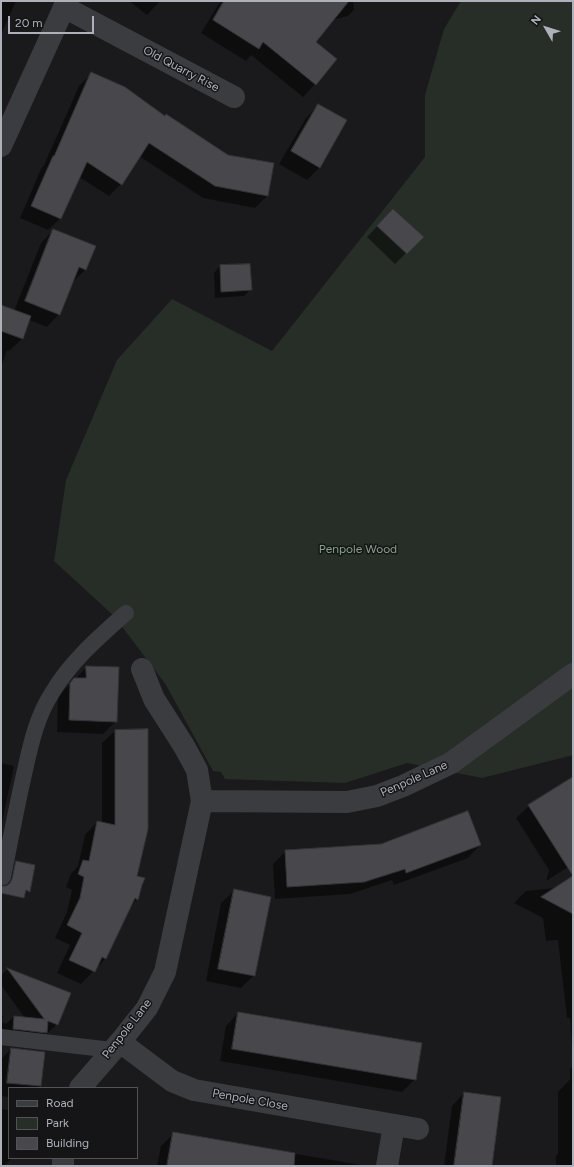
<!DOCTYPE html>
<style>
body{margin:0}
#map{position:relative;width:574px;height:1167px;overflow:hidden;background:#1a1a1c;font-family:Figtree,sans-serif}
canvas{display:block}
.frame{position:absolute;inset:0;border:2px solid #aeb1ba;pointer-events:none}
.legend{position:absolute;left:8px;top:1087px;width:130px;height:72px;box-sizing:border-box;background:#151517;border:1px solid #525358;margin:0;padding:5px 7px;list-style:none;font-size:12px;color:#aeb1ba}
.legend li{display:flex;align-items:center;gap:8px;height:20px}
.legend b{width:20px;border:1px solid #525358}
.north{position:absolute;left:526px;top:8px;width:40px;height:40px;-webkit-text-stroke:3px #151517;paint-order:stroke;rotate:309deg;font-size:11px;font-weight:700;line-height:16px;text-align:center;color:#aeb1ba}
.north::after{content:'';display:block;margin:auto;width:14px;height:18px;background:#aeb1ba;clip-path:polygon(50% 0,100% 100%,50% 72%,0 100%)}
.scale{position:absolute;left:8px;top:16px;width:86px;height:18px;box-sizing:border-box;border:2px solid #aeb1ba;border-top:0;padding-left:5px;font-size:12px;line-height:14px;white-space:nowrap;color:#aeb1ba;-webkit-text-stroke:3px #151517;paint-order:stroke}
</style>
<div id="map">
<canvas width="574" height="1167"></canvas>
<div class="frame"></div>
<ul class="legend">
<li><b style="height:5px;background:#3b3c40"></b>Road</li>
<li><b style="height:11px;background:#262e27"></b>Park</li>
<li><b style="height:11px;background:#47474c"></b>Building</li>
</ul>
<div class="north">N</div>
<div class="scale">20 m</div>
</div>
<script>
const g = document.querySelector('canvas').getContext('2d');
g.lineJoin = 'round';
function fill(path, color) {
  g.fillStyle = color;
  g.fill(path, 'evenodd');
}
function stroke(path, color, width, dash) {
  g.strokeStyle = color;
  g.lineWidth = width;
  g.lineCap = dash ? 'butt' : 'round';
  g.setLineDash(dash || []);
  g.stroke(path);
}
function label(font, color, halo, rows, align = 'center') {
  g.font = font + ' Figtree,sans-serif';
  g.lineWidth = 3;
  g.setLineDash([]);
  g.textBaseline = 'middle';
  g.strokeStyle = halo;
  g.fillStyle = color;
  for (const [text, x, y, turn = 0] of rows) {
    g.save();
    g.translate(x, y);
    g.rotate((+turn || 0) * Math.PI / 180);
    g.textAlign = isNaN(turn) ? turn : align;
    if (halo) g.strokeText(text, 0, 0);
    g.fillText(text, 0, 0);
    g.restore();
  }
}
fill(new Path2D(`
 M461,1H573V755L482,778L407,763L345,783L225,779L221,772L213,771L166,685L114,616L54,561L66,480L117,360L172,299L272,351L425,157V95L444,29Z`), '#262e27');
fill(new Path2D(`
 M1,1H16L1,35Z
 M129,1H160L147,15Z
 M222,1H353L354,10L348,16L332,20L315,42V84L303,97L251,55L246,61L201,33L218,5Z
 M91,74L267,196L255,208L203,198L139,156L121,184L109,196L79,177L61,218L48,230L20,218L41,169L44,165L79,86Z
 M318,105L320,167L307,180L279,164L306,118Z
 M382,221L422,237L395,264L367,237Z
 M53,230L86,269L73,282L59,314L47,327L29,320L22,339L9,351L7,350L1,368V306L14,311L41,243Z
 M249,265L251,289L244,296L215,298L214,273L220,266Z
 M87,667L116,721L103,734L57,732L58,696Z
 M115,731L136,877L137,899L130,907L105,959L81,984L57,973L70,945L55,938L67,912L72,890L66,887L71,874L78,866L85,835L97,822L102,823V743Z
 M1,763L14,766L1,827Z
 M573,781V864L546,881L549,870L516,818L529,806Z
 M480,845L468,858L394,885L392,880L350,894L275,899L273,864L286,851Z
 M573,886V1166H556V1156L558,1154V1092L570,1079V1069L573,1066L570,1018H567L558,940L546,941L543,918L514,903L526,891Z
 M234,891L254,975L241,988L206,981L221,903Z
 M8,969L70,994L57,1024L46,1035L1,1039V1016H3L2,1022L6,1024L13,1017L25,1018L1,985V975Z
 M238,1013L415,1079L402,1092L220,1061L226,1026Z
 M11,1049L40,1086L38,1088H9V1097L1,1096V1059Z
 M464,1093L491,1166H444L452,1106Z
 M1,1109L9,1110V1158H12L4,1166H1Z
 M174,1133L361,1165V1166H157L161,1146Z`), '#0007');
const building = new Path2D(`
 M224,1H349L316,42L337,59L316,85L263,42L259,49L213,20Z
 M91,72L125,87L165,116L166,114L228,155L274,163L268,196L215,186L149,143L122,185L87,162L61,219L31,206L53,156H54Z
 M318,104L347,120L320,168L291,151Z
 M393,209L424,237L407,254L377,226Z
 M53,229L96,246L86,270L79,267L60,315L25,301Z
 M250,264L252,290L221,292L220,265Z
 M1,305L31,316L23,339L1,331Z
 M86,666L119,667L117,722L69,720L70,683L74,678H86Z
 M148,729V829L137,876L145,878L142,885L138,900L135,898L106,959L102,957L95,972L69,960L82,933L67,925L80,898L84,877L78,874L83,860L89,861L97,821L115,825V730Z
 M573,777V876L528,805Z
 M468,811L481,845L406,873L405,869L364,882L287,887L285,850L381,844Z
 M16,861L35,865L30,892L26,890L24,898L1,893V886H6L10,883L12,879Z
 M573,876V914L541,897Z
 M234,889L271,897L255,976L218,969Z
 M7,968L71,993L58,1025L48,1021L47,1033L13,1029L14,1016L44,1019Z
 M238,1012L422,1043L416,1080L232,1049Z
 M11,1048L45,1052L41,1086L7,1083Z
 M464,1092L501,1097L492,1166H454Z
 M173,1132L295,1153L294,1166H167Z`);
fill(building, '#47474c');
stroke(building, '#343438', 1);
stroke(new Path2D(`
 M3,877C10,841 17,805 25,770C31,743 37,716 52,693C71,661 99,637 126,613
 M1,1037L112,1050`), '#3b3c40', 16);
stroke(new Path2D(`
 M64,7L234,97
 M1,146L67,1
 M202,801L347,802L377,796L403,786L451,763L573,674
 M120,1042L172,1081L194,1090L418,1129
 M80,1088L120,1042L147,1008L165,972L202,801L197,770L184,746L154,699L142,669
 M63,1166V1158
 M387,1166L394,1125`), '#3b3c40', 22);
label('12px', '#aeb1ba', '#151517', [
 ["Old Quarry Rise",181,69,28],
 ["Penpole Lane",414,779,-24],
 ["Penpole Lane",127,1029,-52],
 ["Penpole Close",250,1100,10]
]);
label('12px', '#87a38a', '#151517', [
 ["Penpole Wood",358,549]
]);
</script>
